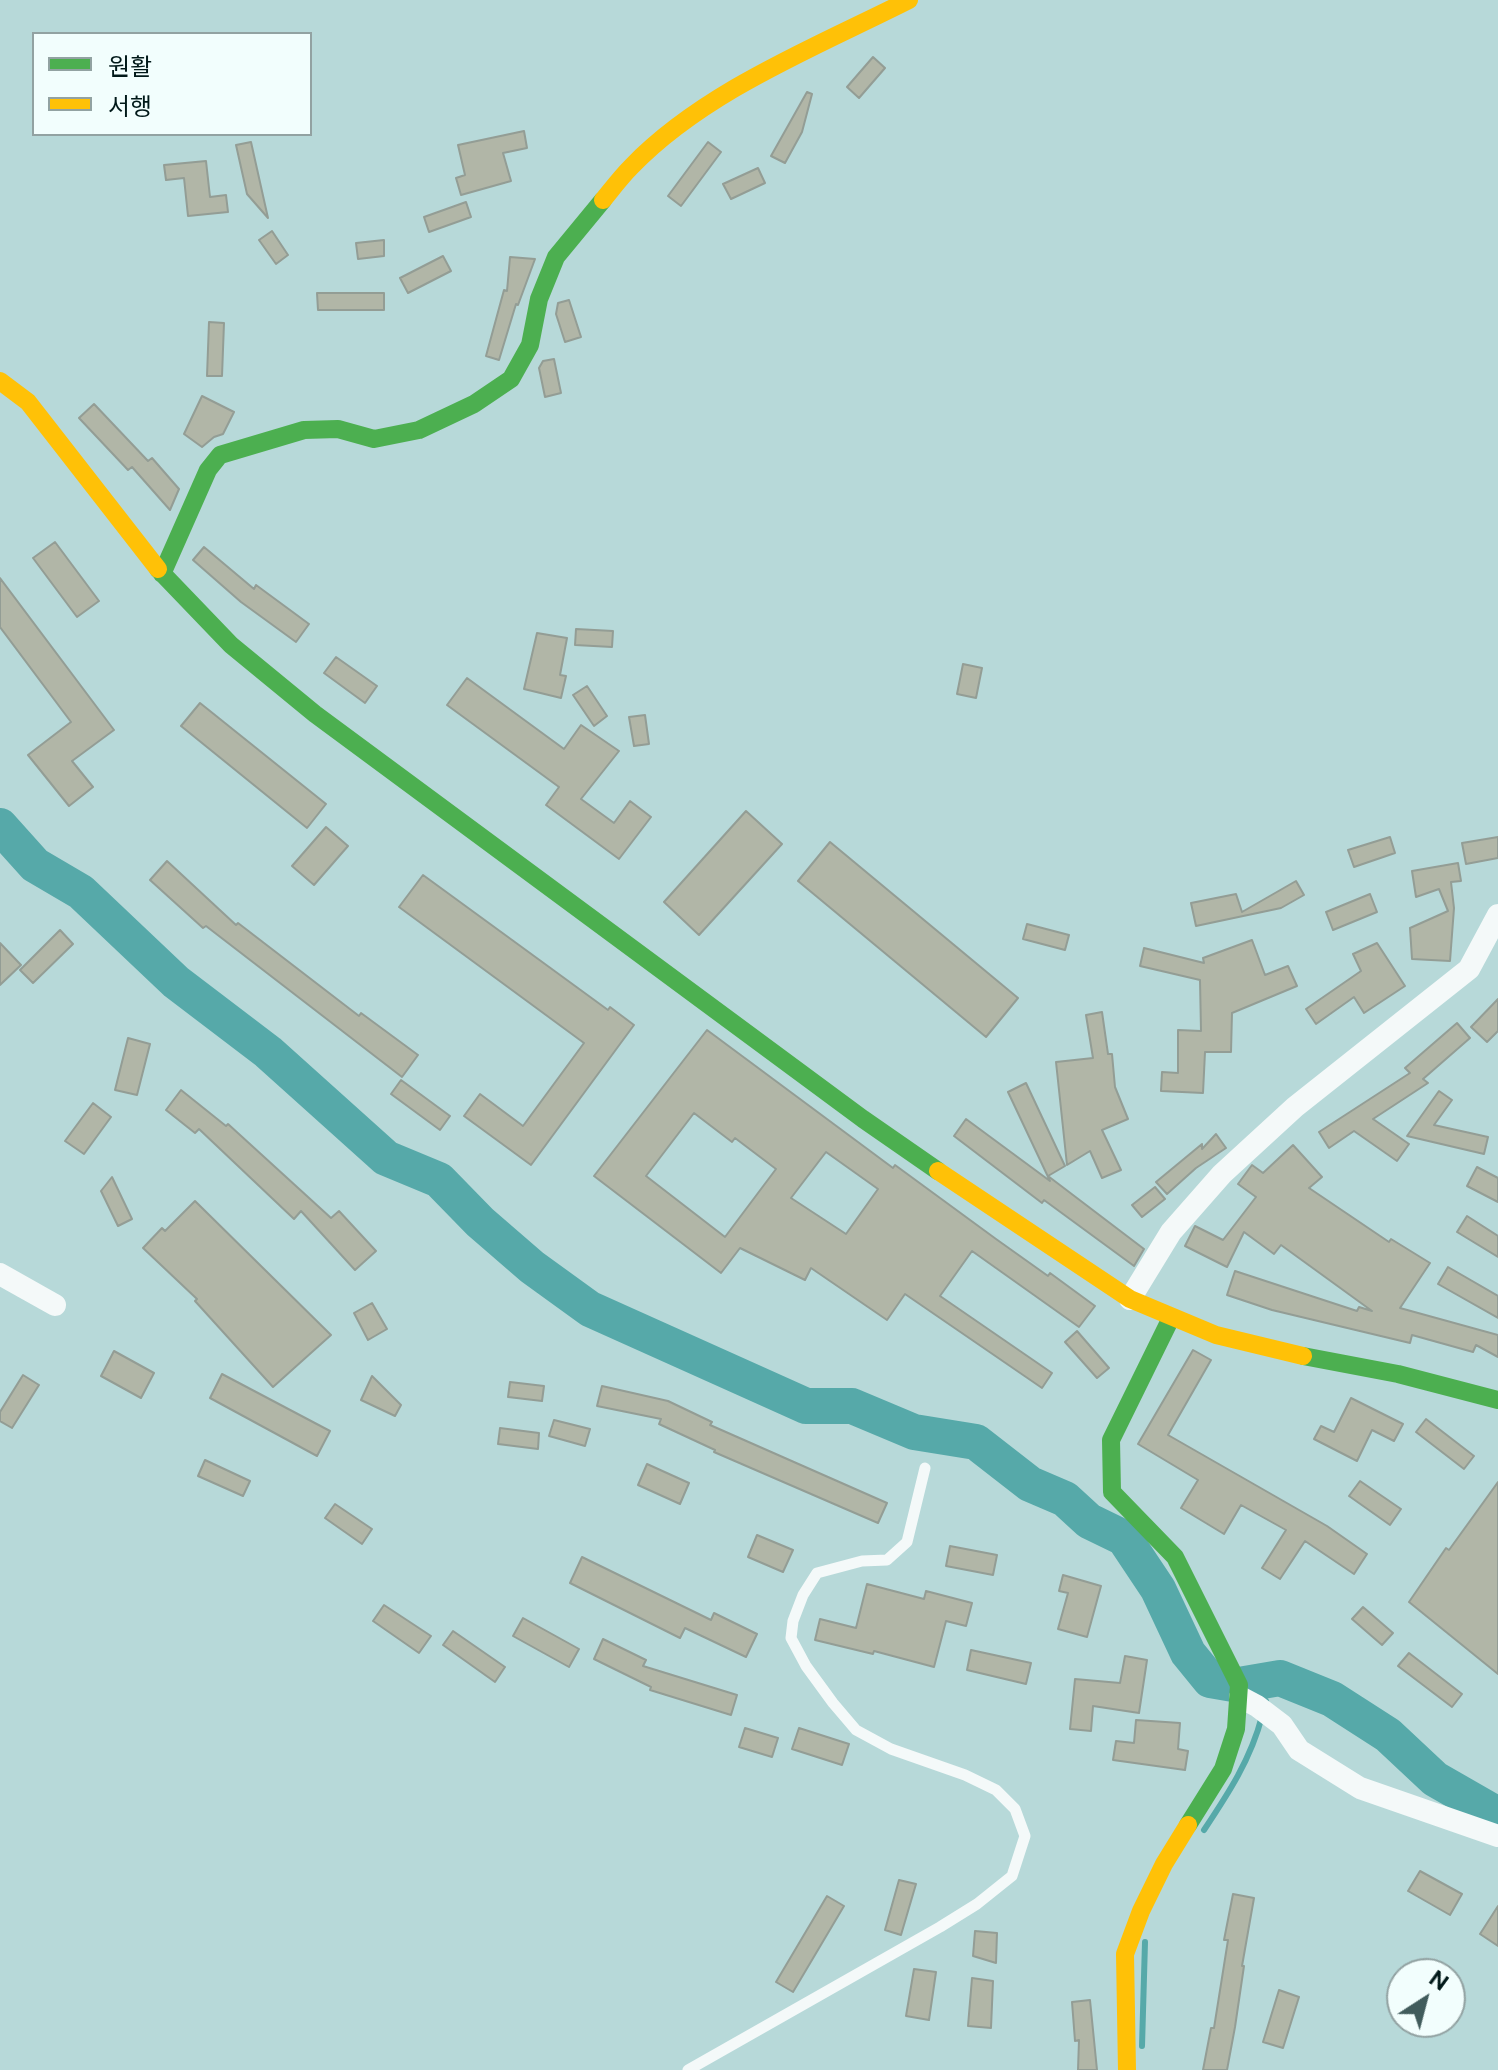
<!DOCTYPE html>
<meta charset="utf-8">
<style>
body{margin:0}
#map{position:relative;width:1498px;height:2070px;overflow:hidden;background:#b7d9d9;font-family:"Public Sans","Noto Sans KR",sans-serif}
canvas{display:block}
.legend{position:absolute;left:32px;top:32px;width:280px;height:104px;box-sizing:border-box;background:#f2fefd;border:2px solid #92a2a2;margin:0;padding:10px 14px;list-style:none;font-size:24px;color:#011919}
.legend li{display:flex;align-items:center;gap:16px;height:40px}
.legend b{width:40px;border:2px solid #92a2a2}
.north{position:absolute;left:1386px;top:1958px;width:80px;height:80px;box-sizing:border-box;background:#f2fefd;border:2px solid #92a2a2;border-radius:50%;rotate:36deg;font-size:22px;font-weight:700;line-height:32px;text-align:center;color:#011919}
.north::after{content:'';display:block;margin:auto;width:28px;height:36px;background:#415c5c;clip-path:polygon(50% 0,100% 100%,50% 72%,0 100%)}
</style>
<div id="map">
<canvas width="1498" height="2070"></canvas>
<ul class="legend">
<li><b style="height:10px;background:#4caf50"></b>원활</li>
<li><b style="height:10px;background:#ffc107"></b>서행</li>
</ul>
<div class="north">N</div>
</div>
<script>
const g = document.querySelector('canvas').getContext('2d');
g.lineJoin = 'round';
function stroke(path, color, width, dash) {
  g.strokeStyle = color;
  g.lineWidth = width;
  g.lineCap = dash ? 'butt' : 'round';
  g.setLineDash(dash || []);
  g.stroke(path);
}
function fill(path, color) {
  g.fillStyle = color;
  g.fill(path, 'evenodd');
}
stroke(new Path2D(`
 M1250,1684L1266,1701
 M1204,1830C1228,1794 1251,1759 1262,1716
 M1142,2046L1145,1942`), '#56a9a9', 6);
stroke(new Path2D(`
 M0,826L35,865L81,892L176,982L268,1052L386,1158L439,1180L480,1222L532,1267L590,1309L806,1406H852L914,1432L976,1442L1030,1484L1065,1499L1089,1521L1124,1538L1158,1589L1188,1653L1210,1680L1239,1685L1280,1678L1332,1699L1388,1735L1435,1779L1498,1815`), '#56a9a9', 36);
const building = new Path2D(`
 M873,57L885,68L859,98L847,87Z
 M807,92L812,94L802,132L785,163L771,156Z
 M524,131L527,148L503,153L511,181L461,195L456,178L465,175L458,145Z
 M251,142L268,218L247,194L236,145Z
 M708,142L721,152L681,206L668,196Z
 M206,161L210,197L226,195L228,212L188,216L184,178L166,180L164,165Z
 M758,168L765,183L731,199L723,184Z
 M466,202L471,217L429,232L424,217Z
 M272,231L288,255L276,264L259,240Z
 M384,240V256L358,259L356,243Z
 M443,256L451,271L408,293L400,278Z
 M510,257L535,259L518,305L516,304L499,360L486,356L504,290L507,291Z
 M317,293H384V310H318Z
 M569,300L581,337L565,342L556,314L558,303Z
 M209,322L224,323L222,376H207Z
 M554,359L561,393L545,397L539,368L543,361Z
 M202,396L234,412L223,434L214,437L202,447L184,434Z
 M94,404L148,461L152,458L179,489L170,510L132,467L128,470L79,418Z
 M55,542L99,601L77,617L33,558Z
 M204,547L254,589L256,585L309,624L296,642L241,602L193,560Z
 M0,578L114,730L72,761L93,787L69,806L28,755L71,722L0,627Z
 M576,629L613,631L612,647L575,645Z
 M537,633L567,638L560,675L566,676L561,698L524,689Z
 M336,657L377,686L365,703L324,673Z
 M963,664L982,668L976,698L957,694Z
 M467,678L564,749L581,725L619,751L581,799L614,823L630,801L651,817L619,859L546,805L559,787L447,705Z
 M587,686L607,716L594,726L573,695Z
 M200,703L326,804L307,828L181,726Z
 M645,715L649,744L634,746L629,717Z
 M746,811L782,844L699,935L664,902Z
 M326,827L348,846L314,885L292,866Z
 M1390,837L1395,853L1354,867L1348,850Z
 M1498,837V858L1466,864L1462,843Z
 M830,842L1018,998L986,1037L798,881Z
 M167,861L236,925L238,923L359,1016L361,1013L418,1055L402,1077L206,926L203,928L150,880Z
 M1458,863L1461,881L1451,882L1454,908L1450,961L1412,959L1410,928L1448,911L1439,889L1416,897L1412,871Z
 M423,875L608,1010L610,1007L634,1025L531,1165L464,1116L480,1094L523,1126L584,1043L399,907Z
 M1296,881L1304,895L1281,908L1196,926L1191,903L1236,894L1242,912Z
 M1370,894L1377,912L1333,930L1326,912Z
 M1027,924L1069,935L1065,950L1023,939Z
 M60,930L73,944L33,983L20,970Z
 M1252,940L1265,975L1288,966L1297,986L1232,1013L1231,1052H1205L1203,1093L1161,1091L1162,1072L1178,1073V1030L1201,1031L1200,980L1140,966L1144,948L1204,963L1203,958Z
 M0,943L21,965L0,985Z
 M1377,943L1405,986L1364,1013L1354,997L1316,1024L1306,1009L1361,971L1353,954Z
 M1498,999V1031L1487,1042L1471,1027Z
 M1102,1012L1108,1054H1112L1115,1087L1128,1119L1102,1130L1121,1170L1102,1178L1090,1151L1067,1165L1056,1062L1093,1058L1086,1015Z
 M1457,1023L1470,1038L1423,1079L1428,1083L1373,1119L1409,1144L1397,1161L1354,1131L1329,1148L1319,1132L1410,1073L1405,1068Z
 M707,1030L893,1168L895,1165L996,1239L1048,1276L1050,1273L1095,1306L1079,1327L972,1251L940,1296L1052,1373L1042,1388L905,1294L887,1320L811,1268L805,1280L740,1248L721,1273L594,1176ZM694,1113L732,1142L735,1138L776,1169L725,1237L646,1176ZM826,1152L878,1189L846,1234L791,1198Z
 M128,1038L150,1044L137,1095L115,1090Z
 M401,1080L450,1116L440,1130L391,1094Z
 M1026,1083L1065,1166L1048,1176L1144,1249L1134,1266L1044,1200L1042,1203L954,1136L966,1119L1050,1181L1008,1092Z
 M181,1090L226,1126L228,1124L331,1218L339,1211L376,1251L355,1270L301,1211L294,1219L199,1129L195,1133L166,1110Z
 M1439,1091L1452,1100L1434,1125L1488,1137L1484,1154L1407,1136Z
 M93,1103L111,1117L84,1154L65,1141Z
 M1216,1134L1226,1148L1196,1168L1167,1194L1156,1182L1202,1144V1149Z
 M1293,1145L1322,1177L1309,1188L1389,1242L1391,1239L1430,1263L1400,1308L1498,1335V1357L1476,1345L1473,1352L1412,1335L1410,1343L1272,1310L1227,1295L1235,1271L1357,1311L1359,1307L1372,1311L1281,1245L1274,1254L1244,1232L1227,1267L1185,1246L1195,1226L1223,1240L1256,1197L1238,1184L1252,1165L1263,1173Z
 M1477,1167L1498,1178V1202L1467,1186Z
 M112,1177L132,1219L118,1226L101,1191Z
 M1155,1187L1165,1199L1142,1217L1132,1205Z
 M195,1201L331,1335L273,1387L195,1301L197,1299L143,1248L162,1228L165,1231Z
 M1467,1216L1498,1236V1257L1457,1232Z
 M1448,1267L1498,1296V1318L1438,1284Z
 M372,1303L387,1329L368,1340L354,1313Z
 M1077,1331L1109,1368L1097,1378L1065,1342Z
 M1193,1350L1211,1360L1168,1435L1327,1526L1367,1554L1354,1574L1305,1541L1280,1579L1262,1568L1286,1530L1241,1505L1224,1534L1181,1508L1198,1480L1138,1444Z
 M114,1351L154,1373L141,1398L101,1376Z
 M222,1374L330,1431L317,1456L210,1398Z
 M23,1375L39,1385L12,1428L0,1421V1412Z
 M372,1376L401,1405L395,1416L361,1400Z
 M510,1382L544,1386L542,1401L508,1397Z
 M602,1386L668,1401L712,1422L710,1425L887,1503L878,1523L714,1452L715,1450L659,1424L661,1419L597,1406Z
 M1351,1398L1403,1424L1394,1441L1372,1430L1357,1461L1314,1439L1321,1426L1334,1432Z
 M1426,1419L1474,1456L1464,1469L1416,1432Z
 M554,1420L590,1429L585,1446L549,1436Z
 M500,1428L539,1433L538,1449L498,1444Z
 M205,1460L250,1481L243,1496L198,1476Z
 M647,1464L689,1483L680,1504L638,1485Z
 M1360,1481L1401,1509L1390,1525L1349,1496Z
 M1498,1482V1674L1409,1602L1446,1548L1449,1550Z
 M335,1504L372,1529L362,1544L325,1518Z
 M757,1535L793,1550L783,1572L748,1557Z
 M950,1546L997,1555L993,1575L946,1566Z
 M582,1557L711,1620L714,1613L757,1634L746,1657L685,1628L680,1638L570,1583Z
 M1063,1575L1101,1586L1087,1637L1058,1629L1068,1593L1059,1591Z
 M867,1584L924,1599L926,1591L972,1603L966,1626L946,1621L934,1667L874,1651L873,1654L815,1640L820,1619L856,1628Z
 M384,1605L431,1636L419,1653L373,1621Z
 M1363,1607L1393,1633L1382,1645L1352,1619Z
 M523,1618L579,1649L569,1667L513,1636Z
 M453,1631L505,1667L495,1682L443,1645Z
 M603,1639L646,1660L643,1666L737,1695L731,1715L650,1690L651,1687L594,1659Z
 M971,1650L1031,1663L1026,1684L967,1670Z
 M1409,1653L1462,1694L1452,1707L1398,1666Z
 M1125,1656L1147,1660L1139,1713L1093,1706L1091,1731L1070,1729L1075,1679L1120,1683Z
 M1136,1720L1180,1723L1178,1749L1188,1751L1185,1770L1113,1760L1116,1741L1134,1743Z
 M745,1728L778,1738L772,1757L739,1747Z
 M799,1728L849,1744L842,1765L792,1749Z
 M1420,1871L1462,1894L1450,1915L1408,1891Z
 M899,1880L916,1884L901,1935L885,1930Z
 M1233,1894L1254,1898L1242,1966H1244L1235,2027L1227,2070H1203L1211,2028H1214L1228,1940H1224Z
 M827,1896L844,1906L793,1992L776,1982Z
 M1498,1906V1946L1480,1934Z
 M975,1931L997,1933L996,1963L973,1956Z
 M914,1969L936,1972L929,2020L906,2016Z
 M972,1978L993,1981L991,2028L968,2026Z
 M1279,1990L1299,1997L1283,2048L1263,2042Z
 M1090,2000L1097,2070H1078L1079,2040L1075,2041L1072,2002Z`);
fill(building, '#b1b6a7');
stroke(building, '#939d95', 2);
stroke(new Path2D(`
 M688,2070L940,1927L977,1904L1012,1876L1025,1836L1015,1809L996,1790L965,1775L891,1749L856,1730L833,1703L806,1666L791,1638L793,1621L803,1595L817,1573L862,1561L887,1560L907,1542L925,1468`), '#f4f9f9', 11);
stroke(new Path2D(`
 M0,1274L55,1305
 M1130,1299L1171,1232L1222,1174L1295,1107L1469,969L1498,915
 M1240,1697L1257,1706L1282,1725L1299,1750L1360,1788L1498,1836`), '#f4f9f9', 22);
stroke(new Path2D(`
 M158,569L231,645L315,714L863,1119L938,1171
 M162,574L208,470L220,455L304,430L338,429L374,439L419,430L474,404L511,379L530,345L539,299L556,257L603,200
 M1171,1318L1111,1440L1112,1492L1175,1557L1239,1685L1236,1729L1223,1769L1188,1825
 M1303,1356L1398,1374L1498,1400`), '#4caf50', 18);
stroke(new Path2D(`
 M603,200C612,189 621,177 631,167C704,91 816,47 909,0
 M0,381L28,402L158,569
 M938,1171L1130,1299L1216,1335L1303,1356
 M1127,2070L1125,1954L1141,1911L1164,1864L1188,1825`), '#ffc107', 18);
</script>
